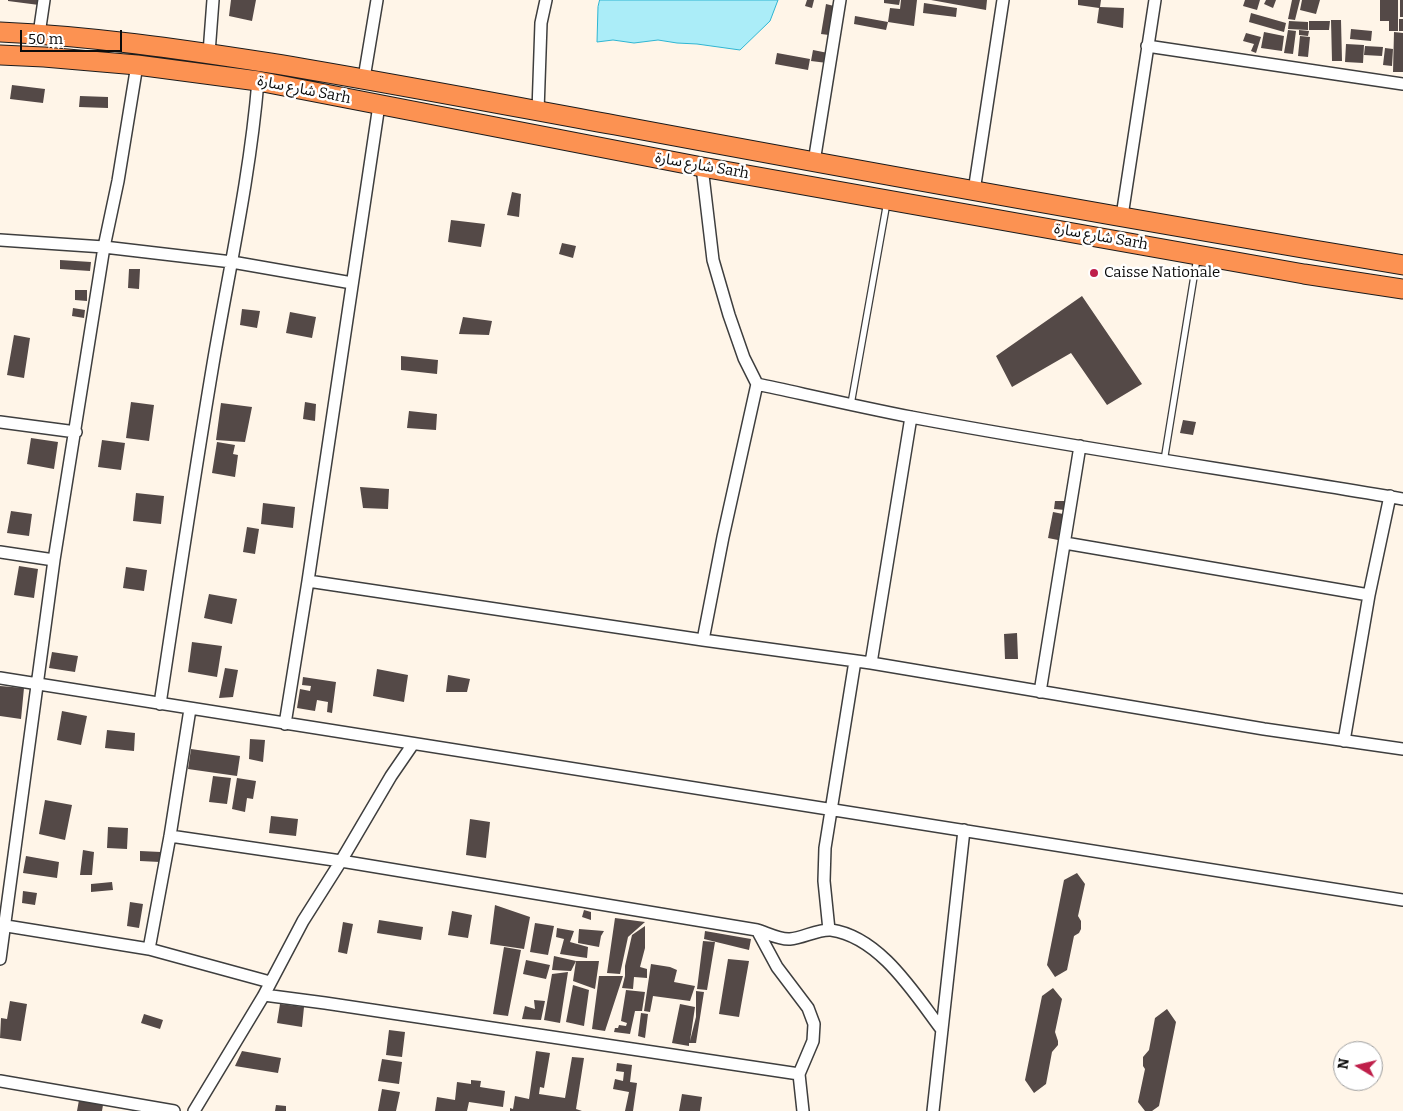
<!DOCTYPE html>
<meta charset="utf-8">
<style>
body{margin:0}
#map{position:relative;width:1403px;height:1111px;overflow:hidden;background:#fff5e8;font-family:Bitter,serif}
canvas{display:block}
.north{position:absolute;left:1333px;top:1041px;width:50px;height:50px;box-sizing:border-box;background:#fff;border:1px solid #9d9d9d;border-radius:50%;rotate:279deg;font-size:14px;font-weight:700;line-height:20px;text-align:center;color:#0b0b0b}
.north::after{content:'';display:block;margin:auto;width:18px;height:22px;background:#bf1f4a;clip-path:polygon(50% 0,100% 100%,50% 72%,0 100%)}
.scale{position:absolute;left:20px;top:30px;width:102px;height:22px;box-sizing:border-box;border:2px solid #0b0b0b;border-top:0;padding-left:6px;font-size:15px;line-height:18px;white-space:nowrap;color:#0b0b0b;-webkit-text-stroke:4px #fff;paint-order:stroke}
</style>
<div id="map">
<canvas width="1403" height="1111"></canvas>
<div class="north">N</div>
<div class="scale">50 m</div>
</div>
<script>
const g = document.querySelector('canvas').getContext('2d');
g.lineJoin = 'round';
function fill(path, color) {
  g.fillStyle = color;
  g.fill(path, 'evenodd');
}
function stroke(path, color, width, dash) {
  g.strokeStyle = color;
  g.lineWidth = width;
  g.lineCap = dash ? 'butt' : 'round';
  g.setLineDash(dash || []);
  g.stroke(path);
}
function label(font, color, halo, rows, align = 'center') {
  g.font = font + ' Bitter,"Noto Sans Arabic",serif';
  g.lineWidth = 5;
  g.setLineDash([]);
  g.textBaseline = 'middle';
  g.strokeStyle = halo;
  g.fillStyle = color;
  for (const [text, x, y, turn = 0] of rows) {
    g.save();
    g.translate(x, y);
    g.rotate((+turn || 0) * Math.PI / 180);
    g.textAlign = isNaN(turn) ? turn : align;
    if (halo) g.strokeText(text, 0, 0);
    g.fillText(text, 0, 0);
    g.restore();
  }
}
const water = new Path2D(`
 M600,0H778L770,21L740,50L697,44L677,43L658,40L634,43L613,40L597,42L598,7Z`);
fill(water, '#abedf8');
stroke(water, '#2fb5d2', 1);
fill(new Path2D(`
 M8,0H40L39,5L8,1Z
 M231,0H256L252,21L229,16Z
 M807,0H814L812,8L805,6Z
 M884,0H900L899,5L884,3Z
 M901,0H917L914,26L888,22L890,8L900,9Z
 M931,0H987L986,10Z
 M1078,0H1101L1100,7L1124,8L1123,28L1097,23L1099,8L1078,5Z
 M1245,0H1260L1257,10L1243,6Z
 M1266,0H1276L1273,8L1264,4Z
 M1292,0H1300L1295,20L1288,19Z
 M1302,0H1320L1316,14L1300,10Z
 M1380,0H1398V31H1389V21H1380Z
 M1400,0H1403V17H1400Z
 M924,3L957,8L956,17L923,13Z
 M826,4L834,6L829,35L821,34Z
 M1251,13L1286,23L1284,32L1249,22Z
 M855,16L888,22L886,30L854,24Z
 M1399,19H1403V31H1399Z
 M1331,20H1341L1342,61H1332Z
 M1289,21L1308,22V30L1288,29Z
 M1309,21H1330L1329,30H1309Z
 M1351,29L1372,31L1371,41L1350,39Z
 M1288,30L1296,31L1293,54L1284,53Z
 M1299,30L1309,31L1308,36L1299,35Z
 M1264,32L1284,36L1282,51L1261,48Z
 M1394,32L1403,33V72H1393Z
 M1246,33L1261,37L1256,53L1251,51L1254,44L1243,41Z
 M1300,36L1310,37L1308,57L1298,56Z
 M1346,44L1364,45L1363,63L1345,62Z
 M1365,46L1383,47L1382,56L1364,55Z
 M1385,48L1393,49L1392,66L1383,65Z
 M813,50L828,53L827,63L811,61Z
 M777,53L810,59L808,70L775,64Z
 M12,85L45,89L43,103L10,99Z
 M80,96L108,97V108L79,107Z
 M512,192L521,194L519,217L507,215Z
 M451,220L485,224L481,247L448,242Z
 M562,243L576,246L573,258L559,254Z
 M60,260L91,262L90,271L60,269Z
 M129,269H140L139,289L128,288Z
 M75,290H87V301L75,300Z
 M1082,296L1142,384L1107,405L1071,353L1012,387L996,356Z
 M73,308L85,310L84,318L72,316Z
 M242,309L260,311L257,328L240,325Z
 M290,312L316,317L312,338L286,333Z
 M463,317L492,321L489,335L459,334Z
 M14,335L30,338L24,378L7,375Z
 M401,356L438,360L437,374L401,370Z
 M131,402L154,405L149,441L126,438Z
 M305,402L316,404L315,421L303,419Z
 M221,403L252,407L245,442L216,440Z
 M409,411L437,414L436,430L407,428Z
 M1183,420L1196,422L1193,435L1180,433Z
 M31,438L58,442L54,469L27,464Z
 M102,440L125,443L121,470L98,467Z
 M217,442L235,445L233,454L238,455L235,477L212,473Z
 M360,487L389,489L388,509L363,508Z
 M136,493L164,496L161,524L133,521Z
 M1055,501H1065V510L1054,509Z
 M263,503L295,507L293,528L261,524Z
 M11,511L32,514L29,536L7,533Z
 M1053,512L1063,514L1058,540L1048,538Z
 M247,527L259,529L255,554L243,552Z
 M19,566L38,569L34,598L14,595Z
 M126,567L147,570L144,591L123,588Z
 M209,594L237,599L232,624L204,618Z
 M1017,633L1018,659H1005L1004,634Z
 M192,642L222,646L217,677L188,672Z
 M52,652L78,656L75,672L49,668Z
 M225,668L238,670L233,697L219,698Z
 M377,669L408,675L404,702L373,696Z
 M448,675L470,679L467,692H446Z
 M303,677L336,682L332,713L327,712L328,702L317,700L315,711L297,708L300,689L310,691L311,686L302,685Z
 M0,686L24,688L21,719L0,716Z
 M62,711L87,716L81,745L57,740Z
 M107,730L135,733L134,751L105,748Z
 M250,739L265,740L263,762L249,759Z
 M191,749L240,756L237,776L188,769Z
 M213,776L231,778L227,804L209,802Z
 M237,778L256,781L253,799L247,798L245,812L232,809Z
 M45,800L72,805L65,840L39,834Z
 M271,816L298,819L296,836L269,833Z
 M470,819L490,822L486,858L466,855Z
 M108,827L128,828L127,849L107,848Z
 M83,850L94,852L92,875H80Z
 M140,851L161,852L160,862L140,861Z
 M26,856L59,862L57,878L23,873Z
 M1077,873L1085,884L1078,916L1081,921V929L1079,933L1074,936L1067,970L1055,977L1047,965L1064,880Z
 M112,882L113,890L91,892V884Z
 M23,891L37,893L35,905L22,903Z
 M130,902L143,904L139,928L127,926Z
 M495,905L530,917L524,949L490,944Z
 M584,910L591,912V920L582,917Z
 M452,911L472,915L468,938L448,935Z
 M615,918L645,922L628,937L620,974L607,973Z
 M379,920L423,927L421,940L377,933Z
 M343,922L353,924L347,954L338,952Z
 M535,923L554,926L548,955L530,952Z
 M645,926V948L640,967L647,969V978L634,977L633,989L622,988L625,976V966L632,935Z
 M557,928L574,931L570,942L588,947L587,958L560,954L564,939L556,937Z
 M579,929L604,931L601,936L599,947L578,943Z
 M705,931L751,939L749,950L704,939Z
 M703,941L715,942L707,990L697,989Z
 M504,947L521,950L508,1016L493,1014Z
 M554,956L576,961L571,971L552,970Z
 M728,959L749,961L739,1017L719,1014Z
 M526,960L550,965L546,979L523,974Z
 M576,961H599L595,989L573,981Z
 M651,964L670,967L677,970L674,982L695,986L690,1001L653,996L650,1012L644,1011Z
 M568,972L560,1023L544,1020L552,974Z
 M599,976H623L605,1031L592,1029Z
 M573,985L589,990L584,1026L566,1022Z
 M1053,988L1062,999L1055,1032L1058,1041V1045L1052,1052L1046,1084L1034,1093L1025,1080L1042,996Z
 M626,990L645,992L642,1011H635L630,1034L614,1032L615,1028H618L619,1025L626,1026L627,1023L621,1021Z
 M696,991L704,992L696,1043H689V1046L672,1043L680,1004L695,1007L690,1041L696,1017Z
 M534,1000L545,1001L541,1020L522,1019L525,1006L535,1009Z
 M10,1001L27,1004L21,1041L0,1038L1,1018L7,1019Z
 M280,1004L304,1007L302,1027L277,1023Z
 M1167,1009L1176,1022L1159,1106L1152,1111H1145L1138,1102L1145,1069L1143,1066V1057L1149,1050L1155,1018Z
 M641,1013L648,1014L645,1038L638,1036Z
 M144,1014L163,1020L160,1029L141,1023Z
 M389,1030L405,1032L402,1057L386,1055Z
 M242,1051L281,1058L278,1073L235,1066Z
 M536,1051L550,1053L544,1088L540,1087L539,1094L565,1098L572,1057L584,1058L576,1109L582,1111H510V1108L513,1109L515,1096L529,1099Z
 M382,1059L402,1062L399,1084L378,1081Z
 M617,1063L632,1065L630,1082L637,1083L633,1111H625L629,1092L613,1089L615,1079L623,1081L624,1072L616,1071Z
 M471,1080L481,1081L480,1087L505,1091L503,1107L469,1102L467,1111H435L437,1097L455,1100L457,1082L471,1084Z
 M382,1089L400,1092L396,1111H378Z
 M682,1094L702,1097L700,1111H679Z
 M79,1100L103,1105L102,1111H77Z
 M276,1105L286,1106V1111H275Z`), '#544947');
const service = new Path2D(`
 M851,404L887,202
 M1164,461L1197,258`);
const minor = new Path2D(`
 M39,34L44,0
 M1147,46L1403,84
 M209,53L213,0
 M364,78L377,0
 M538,111L541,23L546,0
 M814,162L840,0
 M702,167L713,260L729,315L744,358L757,384L723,537L703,640
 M974,191L1003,0
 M1122,216L1155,0
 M0,240L104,247L232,262L352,283
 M757,384C808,395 860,407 911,417C1075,448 1239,471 1403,499
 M0,422L76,432
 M1065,543L1369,595
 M0,552L54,560
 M308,581L703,640L871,663L1264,729L1403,749
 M871,663L911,417
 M0,678L1403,900
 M1040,692L1080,446
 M160,704C177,591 194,477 213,364C229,270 250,177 258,81
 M285,724L308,581L379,105
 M1344,741L1369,595L1390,496
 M170,836L341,861L757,930C767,933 780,940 790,939C803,938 818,929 831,930C880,937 914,993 942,1030
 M0,925L149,949L270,982
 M757,930L777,967L808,1008L814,1024L813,1041L799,1074L803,1111
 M829,930L824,881L825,848L855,661
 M149,949L170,836L190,709
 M0,959L54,560L104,247L118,181L137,65
 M264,995L325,1003L799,1074
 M0,1081L174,1111
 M194,1111L264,995L303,921L341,861L391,776L413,744
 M933,1111L964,830`);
const trunk = new Path2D(`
 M0,32C91,36 180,49 270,63C385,82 500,104 615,125C877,174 1140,221 1403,265
 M0,55L44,57L137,65L258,81L702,167L1304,274L1403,289`);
stroke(service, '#3e3e3e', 8);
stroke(minor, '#3e3e3e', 14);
stroke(trunk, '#1c1c1c', 21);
stroke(service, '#fff', 5.5);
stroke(minor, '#fff', 11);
stroke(trunk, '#fc9252', 19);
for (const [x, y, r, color] of [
 [1094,273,5,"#bf1f4a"]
]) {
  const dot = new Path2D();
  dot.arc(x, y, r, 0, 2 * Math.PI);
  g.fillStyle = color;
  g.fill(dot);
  stroke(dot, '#fff', 2);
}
label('15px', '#0b0b0b', '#fff', [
 ["شارع سارة Sarh",304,90,11],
 ["شارع سارة Sarh",702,166,10],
 ["شارع سارة Sarh",1101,237,10]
]);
label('15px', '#0b0b0b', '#fff', [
 ["Caisse Nationale",1104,273]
], 'left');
</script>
